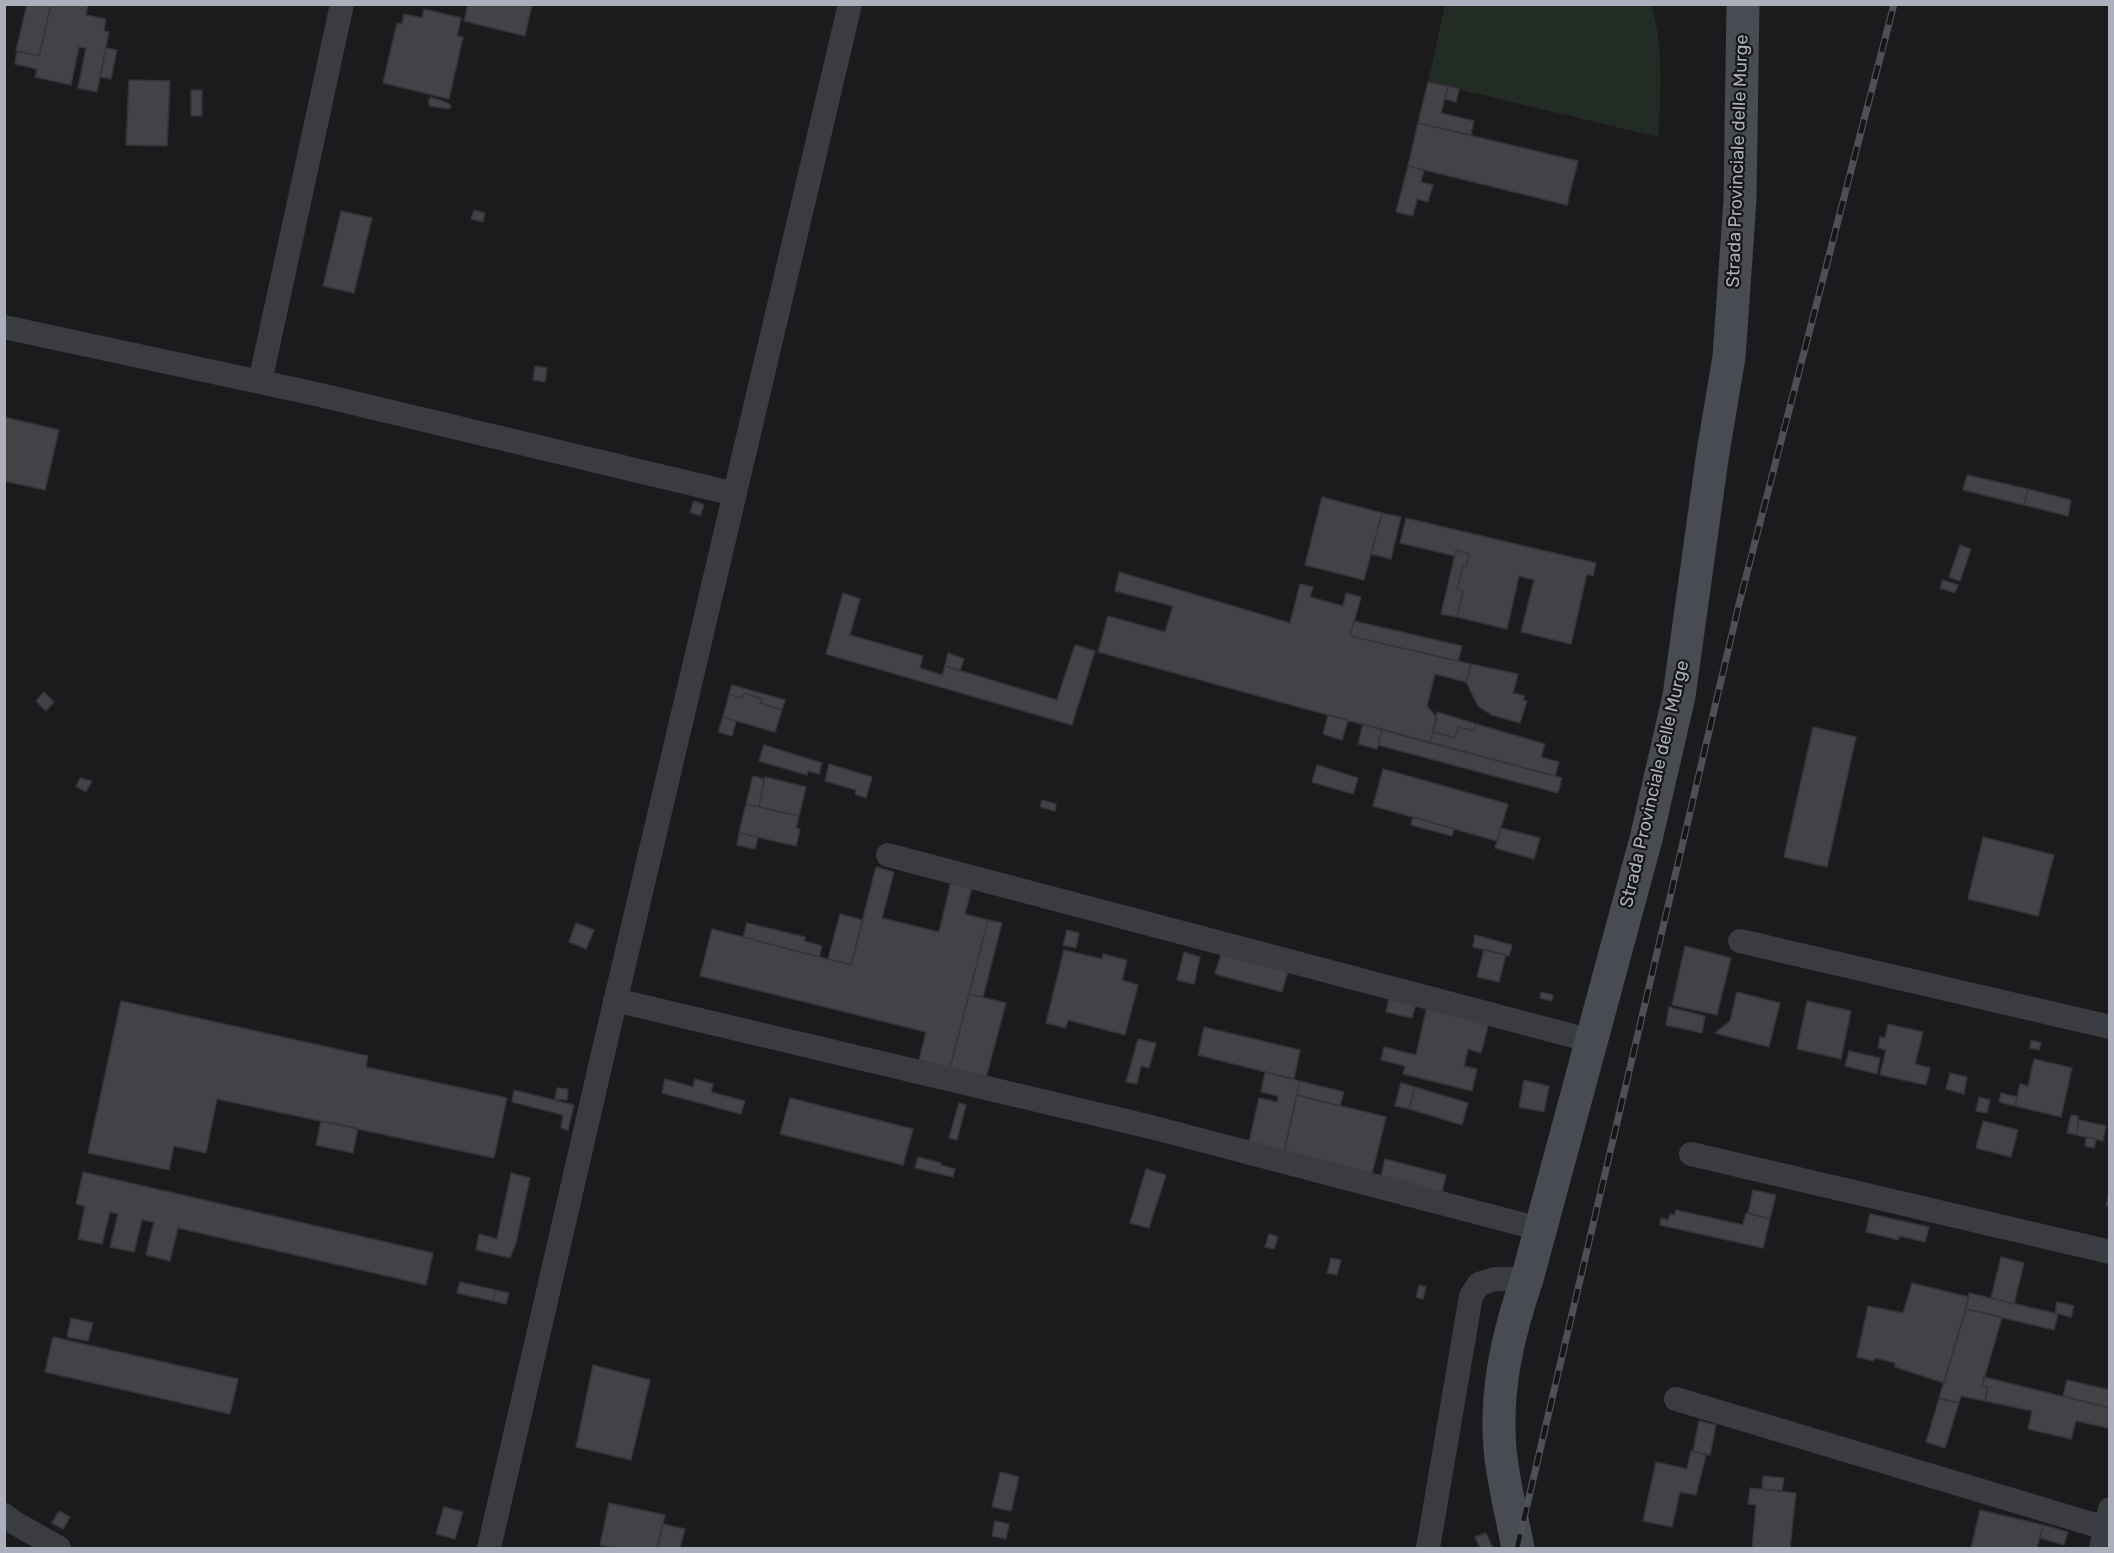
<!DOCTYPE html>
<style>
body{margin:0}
#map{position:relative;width:2114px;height:1553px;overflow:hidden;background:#1b1a1d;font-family:Rubik,sans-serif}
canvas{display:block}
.frame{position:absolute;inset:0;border:6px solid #acb0bd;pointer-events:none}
</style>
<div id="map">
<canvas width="2114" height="1553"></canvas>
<div class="frame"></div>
</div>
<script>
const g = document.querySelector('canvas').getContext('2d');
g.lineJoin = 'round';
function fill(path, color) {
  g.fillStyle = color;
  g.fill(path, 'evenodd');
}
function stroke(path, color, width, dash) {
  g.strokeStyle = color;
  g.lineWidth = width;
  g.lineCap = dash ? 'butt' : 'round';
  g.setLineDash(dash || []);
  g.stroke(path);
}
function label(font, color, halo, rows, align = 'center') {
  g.font = font + ' Rubik,sans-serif';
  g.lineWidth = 4.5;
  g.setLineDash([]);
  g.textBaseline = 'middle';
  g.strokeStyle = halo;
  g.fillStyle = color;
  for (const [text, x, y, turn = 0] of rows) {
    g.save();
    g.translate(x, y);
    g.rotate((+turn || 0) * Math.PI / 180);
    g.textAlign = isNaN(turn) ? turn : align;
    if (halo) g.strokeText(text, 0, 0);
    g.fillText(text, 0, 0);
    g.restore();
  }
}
fill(new Path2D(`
 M1445,5H1651C1664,44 1661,96 1658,137L1428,82Z`), '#222b24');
const building = new Path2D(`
 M27,4H51L39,56L16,51Z
 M51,4H88L86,15L106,19L104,31L109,32L97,92L78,88L86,48L79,47L71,85L35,77L37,69L15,64L17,51L39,56Z
 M468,4L532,5L525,36L464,21Z
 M424,9L461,18L457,36L463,37L449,99L383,83L397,23L402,24L404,14L422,18Z
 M106,48L117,50L111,79L100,77Z
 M129,80L170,81L167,146L126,145Z
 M1428,82L1448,86L1441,113L1474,121L1471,135L1418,123Z
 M1448,86L1459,89L1456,102L1445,99Z
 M191,90H202V116H191Z
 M431,97L448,103L451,106L449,109L430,106L428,101Z
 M1418,123L1578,161L1567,205L1408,166Z
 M1408,166L1424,170L1421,182L1433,185L1428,202L1417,199L1413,216L1396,212Z
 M474,210L485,213L483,222L471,219Z
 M341,211L372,218L354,293L323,286Z
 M535,366L547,368L545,382L533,380Z
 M4,417L59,430L45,490L4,481Z
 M1967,475L2028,489L2024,505L1963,490Z
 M2028,489L2071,500L2068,516L2024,505Z
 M1322,497L1382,513L1364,580L1305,565Z
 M694,501L704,505L700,516L690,512Z
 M1382,513L1401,517L1391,559L1371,554Z
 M1406,518L1596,563L1593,576L1587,574L1571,644L1521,632L1534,580L1519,576L1507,629L1457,617L1463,591L1457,590L1463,566H1466L1469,554L1456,550L1455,556L1400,543Z
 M1960,545L1971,549L1960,581L1949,577Z
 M1456,550L1469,554L1466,566H1463L1457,590L1463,591L1457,617L1441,614Z
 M1119,572L1290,623L1300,584L1313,587L1310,597L1343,606L1346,593L1361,597L1350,636L1471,664L1466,682L1435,674L1427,706L1437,718L1430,743L1098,652L1108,616L1165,632L1173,606L1115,591Z
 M1943,580L1958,585L1955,593L1940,588Z
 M843,593L860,599L850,635L923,656L920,668L942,675L945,666L1057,700L1075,645L1095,651L1072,725L826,654Z
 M1354,621L1462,646L1458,661L1350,636Z
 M948,653L964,659L960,671L945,666Z
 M1471,664L1518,674L1513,693L1525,696L1523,700L1527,701L1520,723L1492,715L1478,706L1466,682Z
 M732,685L785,700L782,710L760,703L762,699L744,693L742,698L729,694Z
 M44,692L54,702L46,711L36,701Z
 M744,693L762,699L760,703L782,710L775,732L723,717L729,694L742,698Z
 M1437,712L1476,724L1474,731L1458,727L1455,738L1433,732Z
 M1328,715L1348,720L1342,740L1323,734Z
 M723,717L736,721L732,736L718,732Z
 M1363,724L1382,729L1377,749L1358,744Z
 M1476,724L1545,744L1541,757L1559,762L1555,776L1430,743L1433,732L1455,738L1458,727L1474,731Z
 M1813,727L1856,737L1827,867L1784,857Z
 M1382,729L1562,778L1558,793L1378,745Z
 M764,745L822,763L819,774L808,771L807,775L759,761Z
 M829,764L872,777L866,798L855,794L856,790L825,781Z
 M1317,765L1358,778L1353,794L1312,782Z
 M1383,769L1508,804L1497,841L1373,806Z
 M753,776L764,779L759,807L746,804Z
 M765,777L806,787L799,816L759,807Z
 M80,778L92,781L86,792L76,786Z
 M1042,800L1056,804L1055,811L1040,807Z
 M746,804L799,816L796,828L800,829L796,846L739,833Z
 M1413,817L1454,829L1452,836L1411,825Z
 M1501,828L1540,838L1534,859L1495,848Z
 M739,833L758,837L755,849L737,845Z
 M1983,837L2054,855L2038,916L1968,899Z
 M876,867L894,872L882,918L939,932L951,882L972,887L965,914L988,920L950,1068L919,1060L926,1032L700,976L712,929L851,965Z
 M840,914L863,920L851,965L828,959Z
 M988,920L1002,923L983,997L969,994Z
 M576,923L594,930L586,949L569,942Z
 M747,923L805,937L804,941L822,946L819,957L743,937Z
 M1067,930L1079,933L1076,948L1063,945Z
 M1475,935L1512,945L1509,956L1473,947Z
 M1685,946L1731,958L1717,1015L1672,1005Z
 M1484,949L1506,955L1499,982L1477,977Z
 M1064,950L1102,959L1103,954L1127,960L1122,980L1138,985L1125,1035L1068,1020L1066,1028L1046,1023Z
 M1184,952L1200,957L1194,984L1177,980Z
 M1221,954L1288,971L1282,992L1215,974Z
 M1541,992L1553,995L1552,1001L1540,998Z
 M1737,992L1780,1003L1769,1047L1715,1033L1730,1021Z
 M969,994L1006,1003L986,1078L950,1068Z
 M1389,998L1416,1004L1412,1018L1386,1012Z
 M121,1001L368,1056L366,1067L507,1098L494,1158L217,1099L206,1153L174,1146L169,1170L88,1153Z
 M1807,1001L1851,1011L1841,1059L1797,1049Z
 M1427,1007L1489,1022L1481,1053L1468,1049L1464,1066L1477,1069L1472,1091L1403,1074L1405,1066L1381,1060L1384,1047L1416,1055Z
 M1669,1007L1705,1016L1702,1033L1666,1025Z
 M1888,1024L1923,1032L1915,1064L1930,1068L1926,1085L1880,1075L1886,1050L1878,1048L1880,1037L1885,1038Z
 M1204,1027L1300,1050L1294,1079L1198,1055Z
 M1138,1039L1156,1043L1149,1068L1141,1066L1137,1084L1126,1082Z
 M2031,1040L2041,1043L2039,1050L2030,1048Z
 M1849,1051L1880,1058L1877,1074L1845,1066Z
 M2034,1059L2072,1068L2061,1117L2015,1106L2020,1084L2028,1086Z
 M1265,1072L1300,1081L1284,1151L1249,1142L1259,1098L1277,1102L1278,1096L1261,1092Z
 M1950,1073L1967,1077L1964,1094L1946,1089Z
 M665,1079L693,1087L695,1079L713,1084L711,1092L745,1101L741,1114L662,1093Z
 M1524,1080L1549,1086L1544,1112L1519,1107Z
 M1300,1081L1344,1092L1340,1106L1297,1095Z
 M1401,1083L1415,1087L1409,1109L1395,1106Z
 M1415,1087L1468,1103L1462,1125L1409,1109Z
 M557,1088L568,1089L567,1100L555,1099Z
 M514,1090L574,1105L568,1130L561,1128L563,1115L512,1102Z
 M2001,1093L2017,1097L2015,1106L1999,1102Z
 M1297,1095L1386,1117L1371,1178L1283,1157Z
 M1979,1097L1990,1100L1987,1113L1976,1111Z
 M790,1098L913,1129L903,1165L780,1134Z
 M959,1103L966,1105L957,1140L949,1138Z
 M2071,1115L2078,1116L2077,1120H2079L2076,1135L2067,1133Z
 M2079,1120L2106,1126L2103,1141L2076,1135Z
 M321,1121L358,1128L353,1153L316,1145Z
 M1983,1121L2018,1130L2011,1157L1976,1148Z
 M2086,1137L2096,1139L2094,1148L2085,1146Z
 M918,1157L941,1163V1165L955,1169L953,1177L915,1168Z
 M1385,1159L1446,1175L1441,1196L1380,1180Z
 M1146,1169L1166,1175L1149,1228L1130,1223Z
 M83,1172L433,1253L426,1285L178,1228L170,1261L146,1255L154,1222L142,1220L134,1252L110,1247L118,1214L110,1212L102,1244L78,1239L85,1206L76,1204Z
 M511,1173L530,1178L516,1243L510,1258L476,1250L479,1234L497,1239Z
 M2110,1187V1206H2106Z
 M1753,1190L1776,1195L1770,1219L1748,1213Z
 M1676,1210L1743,1225L1746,1213L1770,1219L1763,1248L1660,1225L1661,1218L1668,1220L1670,1214L1675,1215Z
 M1870,1214L1929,1227L1925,1242L1899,1236V1240L1866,1232Z
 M1269,1234L1278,1237L1274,1249L1265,1247Z
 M2001,1257L2024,1263L2014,1304L1991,1298Z
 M1331,1258L1341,1260L1337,1275L1327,1273Z
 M460,1282L496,1290L493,1301L457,1293Z
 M1912,1283L1969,1297L1944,1383L1895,1367V1363L1876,1358L1873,1361L1857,1357L1868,1306L1903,1313Z
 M1419,1285L1426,1287L1423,1299L1416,1297Z
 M496,1290L509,1293L506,1304L493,1301Z
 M1969,1293L2058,1314L2054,1330L1966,1309Z
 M2057,1302L2074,1306L2071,1317L2055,1313Z
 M1966,1309L2002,1317L1982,1386L1988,1387L1985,1401L1961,1396L1959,1403L1939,1398Z
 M71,1318L93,1323L88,1341L67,1337Z
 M53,1337L238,1379L230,1414L45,1372Z
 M593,1365L650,1380L631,1460L576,1447Z
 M1984,1377L2110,1408L2108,1428L2076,1421L2071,1439L2028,1429L2032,1411L1985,1401L1988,1387L1982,1386Z
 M2067,1380L2110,1390V1408L2063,1396Z
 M1939,1399L1959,1403L1945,1448L1926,1442Z
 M1699,1421L1716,1425L1710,1455L1693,1451Z
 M1691,1451L1706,1455L1696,1495L1680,1492L1672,1527L1643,1521L1656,1462L1687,1469Z
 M1000,1472L1019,1477L1011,1511L992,1507Z
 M1763,1476L1784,1478L1782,1491L1762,1489Z
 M1750,1488L1796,1493L1790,1548H1752L1756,1505L1748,1504Z
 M609,1503L665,1515L657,1548H616L600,1545Z
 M444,1507L463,1512L455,1539L436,1534Z
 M1980,1510L2043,1525L2037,1548H1971Z
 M59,1511L70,1517L63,1529L52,1523Z
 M995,1521L1009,1524L1006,1539L992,1536Z
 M663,1524L685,1529L680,1548H658Z
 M2043,1525L2068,1532L2064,1545L2040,1538Z
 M1486,1533L1493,1548H1480L1475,1537Z`);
fill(building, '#424247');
stroke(building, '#353439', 1.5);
stroke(new Path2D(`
 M4,327L316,394L735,494
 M260,382L342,4
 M888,855L1592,1041
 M1740,941L2110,1027
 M615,1000L1151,1127L1540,1229
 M1691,1154L2110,1252
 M1676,1399L2105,1528
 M4,1515L15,1523L59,1548
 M489,1548L605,1045L850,4
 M1428,1548L1471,1296L1479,1284L1495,1279H1527
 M2101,1548L2110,1509`), '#3b3c42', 24);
stroke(new Path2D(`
 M1518,1548C1512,1516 1503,1482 1500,1449C1495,1390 1508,1334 1527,1279L1646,839L1679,696L1713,452L1729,357L1740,200L1743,4`), '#494b52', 33);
const rail = new Path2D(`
 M1517,1548L1739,604L1894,4`);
stroke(rail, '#4e5057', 7);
stroke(rail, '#161518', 4.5, [14]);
label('18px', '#acb0bd', '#161518', [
 ["Strada Provinciale delle Murge",1738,161,-88],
 ["Strada Provinciale delle Murge",1655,784,-77]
]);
</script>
